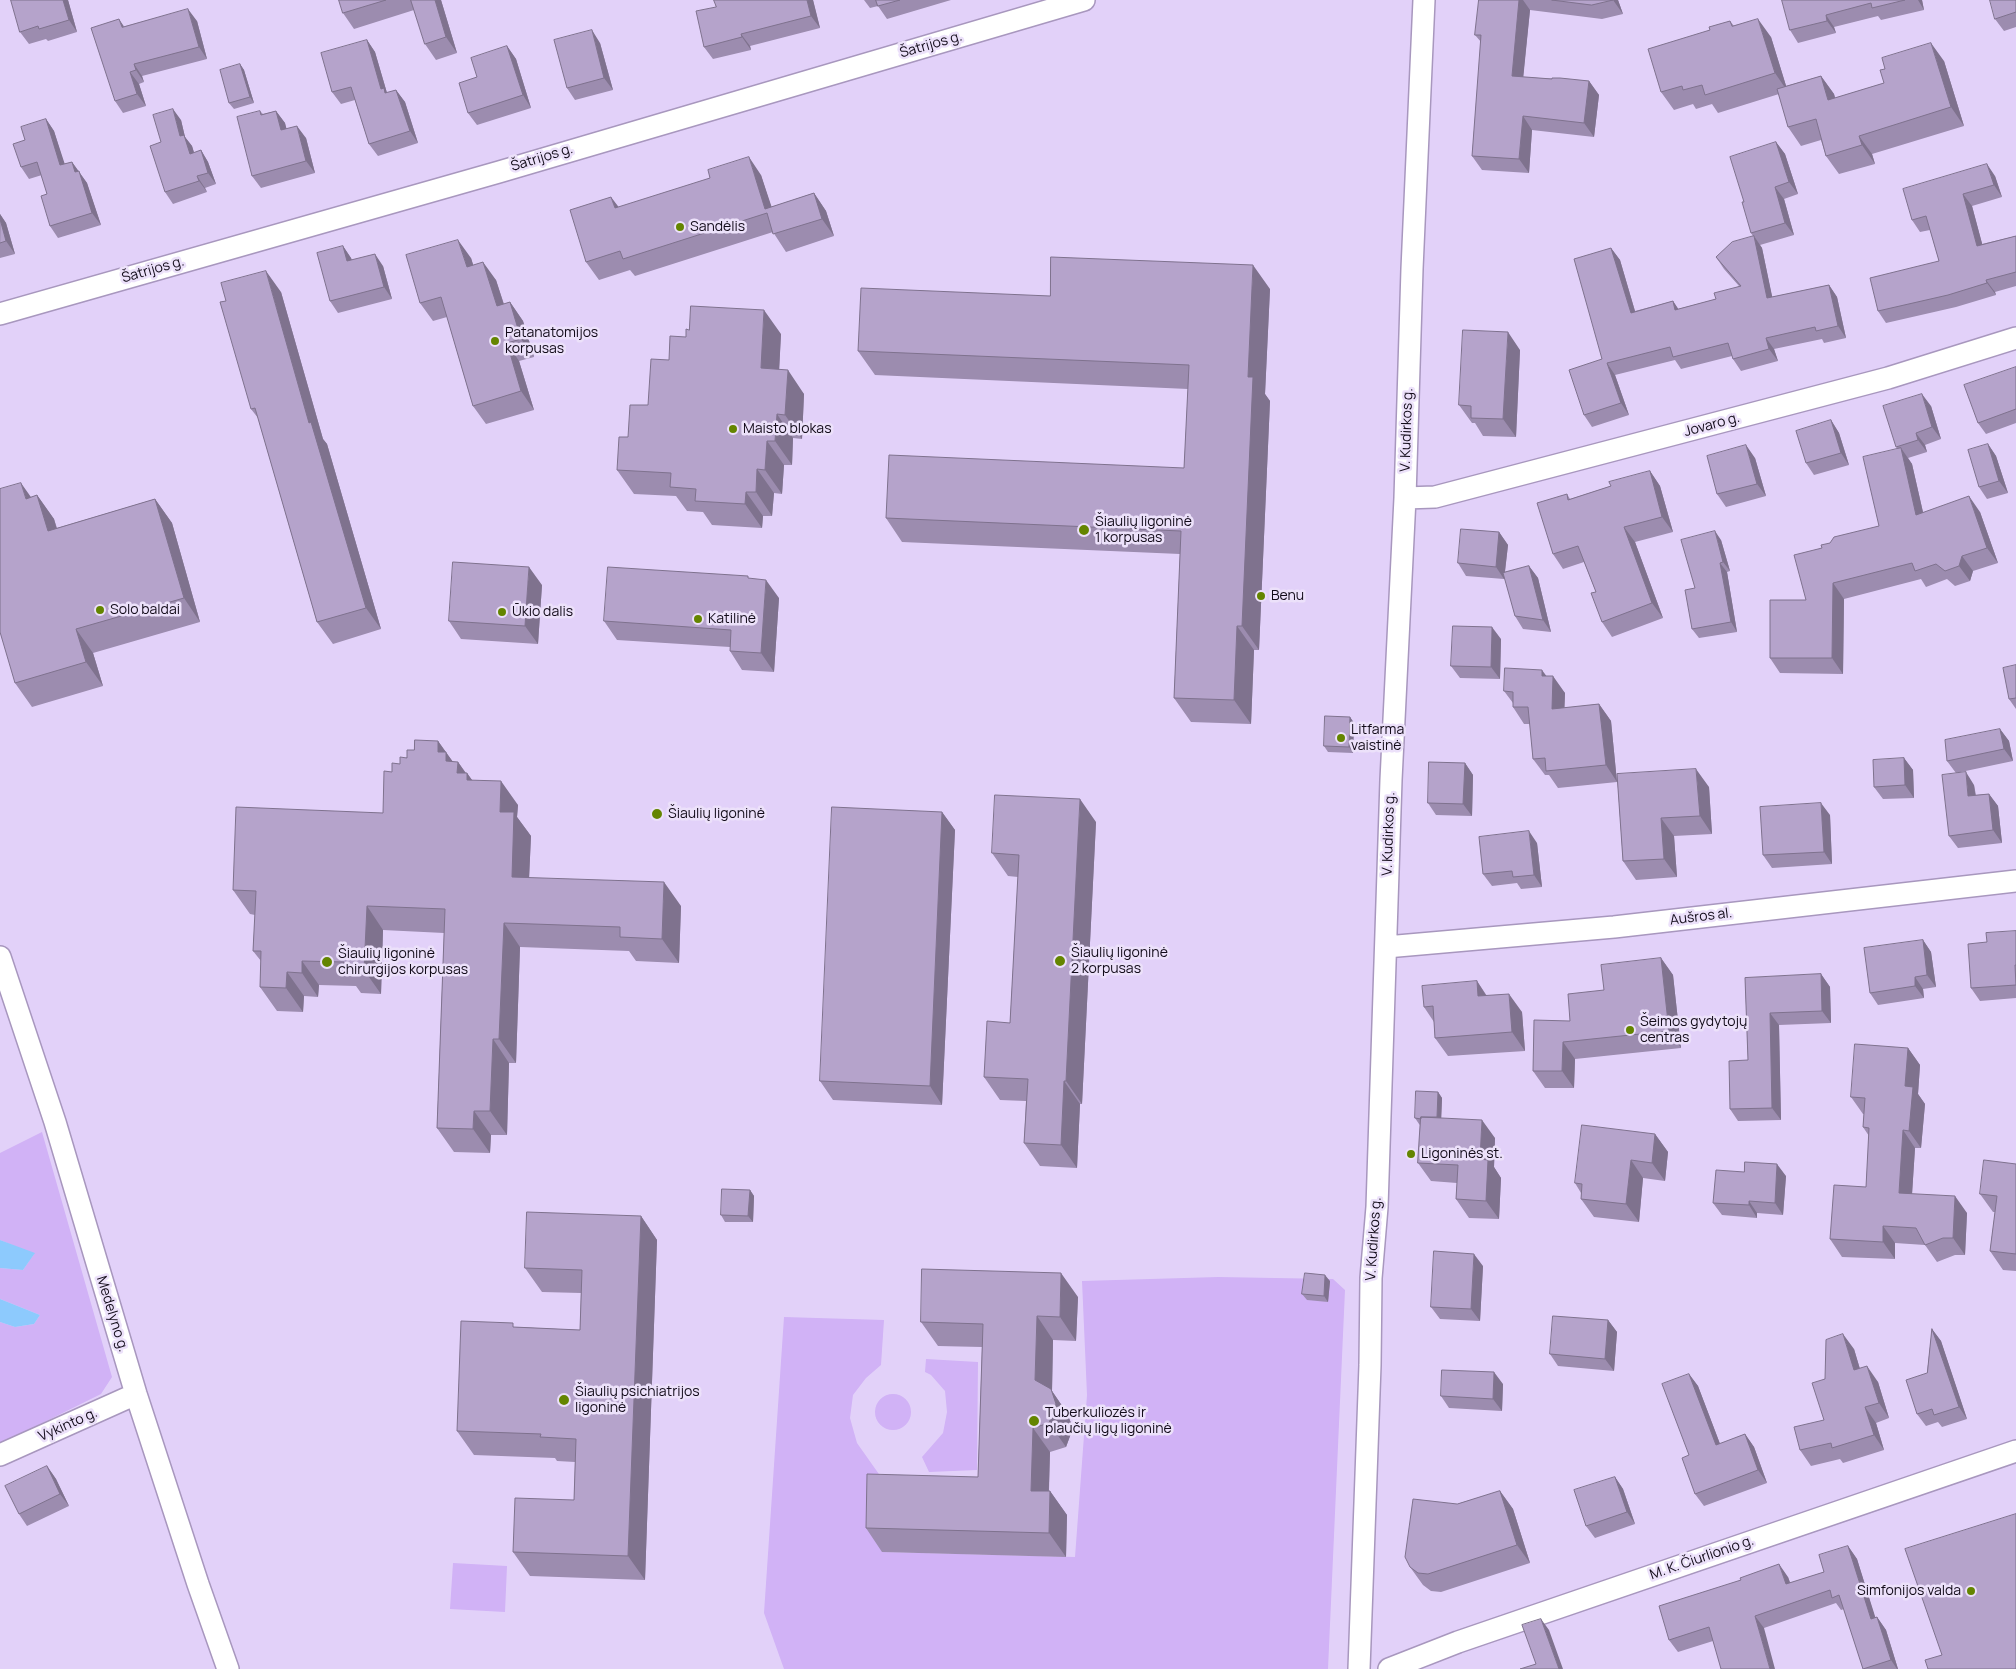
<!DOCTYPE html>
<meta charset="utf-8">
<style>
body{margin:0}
canvas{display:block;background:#e2d1f9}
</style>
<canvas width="2016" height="1669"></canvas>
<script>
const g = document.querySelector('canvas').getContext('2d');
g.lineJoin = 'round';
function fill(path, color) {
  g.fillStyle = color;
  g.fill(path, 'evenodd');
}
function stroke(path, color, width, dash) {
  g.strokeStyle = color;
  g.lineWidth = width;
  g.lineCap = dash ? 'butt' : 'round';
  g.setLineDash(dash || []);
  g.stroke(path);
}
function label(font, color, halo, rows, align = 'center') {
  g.font = font + ' Manrope,sans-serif';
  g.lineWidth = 5;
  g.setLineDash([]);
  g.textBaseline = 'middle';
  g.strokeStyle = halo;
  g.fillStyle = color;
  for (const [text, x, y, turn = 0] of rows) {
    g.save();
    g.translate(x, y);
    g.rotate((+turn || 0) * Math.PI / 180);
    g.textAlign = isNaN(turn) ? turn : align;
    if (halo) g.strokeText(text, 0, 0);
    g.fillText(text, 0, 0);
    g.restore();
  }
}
fill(new Path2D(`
 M42,1132L112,1377L101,1394L0,1444V1322L15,1327L34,1324L40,1315L0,1299V1268L23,1270L34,1254L0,1240V1153Z
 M1218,1277L1333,1279L1345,1290L1328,1669H784L764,1613L784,1317L884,1320L881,1365L866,1378L853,1395L850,1418L857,1443L881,1477L883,1552L1075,1557L1087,1395L1082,1281Z
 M926,1359L978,1362L977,1470L929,1472L922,1457L943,1433L947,1412L945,1391L931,1375L925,1372Z
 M875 1412a18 18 0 1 1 36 0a18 18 0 1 1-36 0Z
 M453,1563L507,1566L505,1612L450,1609Z`), '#d1b2f6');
fill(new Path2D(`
 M0,1240L35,1253L23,1270L0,1268Z
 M0,1299L40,1315L34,1324L15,1327L0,1322Z`), '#8dcafd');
const street = new Path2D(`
 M0,314L499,172L1084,0
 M1405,498L1435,497L1888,378L2016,338
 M1386,947L1614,927L2016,881
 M0,957L55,1122L136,1394L198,1584L228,1669
 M0,1455L136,1394
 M1359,1669L1370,1365L1371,1278L1377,1207L1391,780L1405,498L1412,269L1424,0
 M1389,1669L1458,1642L2016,1451`);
stroke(street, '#a897be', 24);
stroke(street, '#fff', 21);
fill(new Path2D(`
 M11,0H68L77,32L48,41L46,39L29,44L20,32Z
 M339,0H441L457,53L436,60L425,44L414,10L354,29L343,13Z
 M714,0H813L820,28L750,46L751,50L713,59L704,47L716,7Z
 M864,0H951L887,19L878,6L870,8Z
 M1479,0H1618L1623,14L1602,19L1530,10L1523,77L1589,81L1599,95L1594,137L1532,130L1529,173L1482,170L1472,156L1481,42L1475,35Z
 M1782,0H1922L1924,10L1881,20L1878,16L1834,27L1836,33L1798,43L1790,30Z
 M2016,0V27L2004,31L1995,19Z
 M197,21L207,59L142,76L144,82L139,84L146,106L123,113L115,101L124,27Z
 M1730,21L1734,26L1771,37L1786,86L1821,76L1834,94L1835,98L1884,83L1944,61L1964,126L1872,154L1875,164L1839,174L1826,156L1821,140L1801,146L1788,127L1779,94L1718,113L1712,104L1696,109L1693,104L1674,110L1661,92L1710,30Z
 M367,40L375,52L387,93L396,90L405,102L418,143L378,156L369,144L355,100L341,104L332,92Z
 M600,43L613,90L575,100L567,88Z
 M507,46L516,59L531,108L477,125L468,113L477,77Z
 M240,64L244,70L254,103L234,109L229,103Z
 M260,111L263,114L276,111L285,123L286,129L306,138L315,173L261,188L252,176Z
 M46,119L54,131L64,164L72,162L87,183L101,225L58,238L50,226L47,194L42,175L29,179L21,167L25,140Z
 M181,120L185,137L192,146L194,153L201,150L208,162L216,184L205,188L207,192L173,204L165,192L161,142Z
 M1776,142L1785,154L1798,194L1784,199L1794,235L1760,245L1762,248L1772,297L1829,285L1837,297L1846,338L1824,343L1822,339L1774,349L1778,361L1741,371L1733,359L1732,356L1681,369L1675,360L1615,375L1629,415L1592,427L1584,415L1602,359L1611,248L1620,260L1635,311L1673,301L1678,309L1716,299L1739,286L1724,269L1716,257L1753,236L1751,233L1744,202Z
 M761,175L771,207L814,193L826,211L834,236L786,252L773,232L635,276L630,270L599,280L586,262L619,207Z
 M1995,176L2002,197L1972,206L1982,244L2016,236V286L1995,292L1996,295L1956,307L1886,323L1878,311L1939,261L1930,230L1920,232L1912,220Z
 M0,214L6,223L15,254L0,258Z
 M343,246L351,258L352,260L383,266L392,299L338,313L330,301Z
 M471,258L473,265L496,280L504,304L510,302L523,321L534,357L519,361L534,410L486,424L473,406L447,317L433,321L420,303Z
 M1270,289L1265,394L1270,401L1259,650H1254L1251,724L1191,722L1174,698L1180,554L902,542L886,518L1184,468L1188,389L875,375L858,351L1050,296Z
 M281,292L323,439L327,444L381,629L333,644L317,622L258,418L251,409Z
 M781,334L779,370L804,394L802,439L793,438L792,465H784L782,494L774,493L772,516H763L762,528L712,525L703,512L687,511L676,496L634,494L617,470L628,437L648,405L669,360L686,337Z
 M1520,350L1516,437L1483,436L1475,423H1472L1459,405Z
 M2016,367V423L1986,434L1978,423Z
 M1931,406L1941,439L1925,445L1927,452L1908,458L1912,464L1923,512H1980L1998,563L1973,571L1970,581L1955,586L1947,579L1926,587L1921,579L1844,599L1843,674L1780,673L1770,658L1806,600L1822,548L1830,543L1879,526L1898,449L1896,447Z
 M1831,420L1839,433L1849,465L1814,475L1806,463Z
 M1988,444L1996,456L2008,493L1987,499L1979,487Z
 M1755,458L1766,496L1726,507L1717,494Z
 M1650,471L1660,486L1673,532L1635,542L1663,618L1612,637L1602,622L1596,592L1584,562L1563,569L1553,554L1567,494L1570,499L1611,486Z
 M37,495L54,519L57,528L155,499L172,523L200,622L93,653L103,686L32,707L15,683L31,497Z
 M1499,532L1508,545L1505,572L1529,566L1538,578L1551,632L1523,629L1515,616L1505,578L1504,579L1466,576L1458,563Z
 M1721,540L1730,571L1727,572L1737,632L1699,638L1692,629L1695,588Z
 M542,585L538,644L461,639L449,621Z
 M779,598L774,672L742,670L730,651V647L617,640L604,621Z
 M1501,639L1500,679L1460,678L1451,666Z
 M2016,665V709L2009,699Z
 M1547,676L1565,693L1564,708L1599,704L1611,721L1617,782L1558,788L1549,775H1545L1533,759L1530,724H1524L1513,707V703L1504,691Z
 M1350,717L1354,723L1353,753L1328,752L1324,746Z
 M2000,729L2009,741L2013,761L1956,773L1947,761Z
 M438,741L453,762H458L466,773H467L472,780L518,805L517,817L531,836L529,878L681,906L679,963L636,961L629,951L520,947L516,1063H509L507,1135H491L490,1153L454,1152L437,1128L444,933L383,930L381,994L361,993L356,986L319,985L318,997L304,996L303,1012L277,1011L260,987L261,961L253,951L255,915L250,914L233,890L383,813L392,772L414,750Z
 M1904,758L1913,770L1914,798L1883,799L1874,787Z
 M1465,763L1473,775L1472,816L1436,815L1428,803Z
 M1617,774L1709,787L1712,834L1674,836L1677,877L1636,880L1623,861Z
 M1974,785L1976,795L1989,794L1998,806L2002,843L1958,848L1949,836Z
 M942,812L955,830L942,1105L833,1100L820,1081Z
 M1830,815L1832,864L1772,868L1763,855Z
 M1096,822L1082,1104H1080L1077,1168L1040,1166L1024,1143L1026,1101L1000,1100L984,1077L1010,1023L1018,877L1008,876L992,853Z
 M1537,843L1542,887L1521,889L1517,883L1492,886L1483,874Z
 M2016,931V998L1980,1001L1971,988L1987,942Z
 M1923,940L1931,952L1936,987L1923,989L1924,998L1878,1005L1870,993Z
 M1661,958L1673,975L1681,1048L1575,1059L1574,1088H1545L1533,1071L1570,1021L1604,990Z
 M1821,974L1830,987L1831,1023L1779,1025L1781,1120L1738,1121L1730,1109L1748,1060L1745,978Z
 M1477,981L1487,996L1522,1012L1525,1051L1448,1056L1435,1038L1434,1022L1424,1007Z
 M1908,1048L1920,1065L1918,1094L1925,1104L1921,1148H1915L1912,1194L1967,1213L1965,1255H1955L1937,1262L1925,1245L1895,1243V1259L1842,1257L1830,1239L1866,1187L1869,1136L1863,1127L1864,1114H1863L1851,1097Z
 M1438,1092L1442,1098L1441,1118L1495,1138L1494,1167L1501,1178L1499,1219L1469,1218L1456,1199L1457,1183L1431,1181L1418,1163L1420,1125L1419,1124L1415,1118Z
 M1655,1134L1668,1152L1665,1181L1643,1178L1639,1222L1594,1217L1581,1199V1193L1575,1183Z
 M2016,1164V1271L2003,1270L1990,1251L1995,1212H1993L1980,1194Z
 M1744,1172L1786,1176L1783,1215L1757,1213V1218L1722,1215L1713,1203Z
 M750,1190L754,1196L753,1222H725L721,1215Z
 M641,1216L657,1240L645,1580L530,1576L513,1552L574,1500L575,1462L557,1461L555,1458L474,1455L457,1431L516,1327L580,1330L581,1293L542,1292L525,1268Z
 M1483,1266L1480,1321L1440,1319L1431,1307Z
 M1330,1281L1328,1302L1307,1300L1302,1294Z
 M1078,1297L1076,1341L1053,1340L1052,1391L1067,1413L1073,1428L1066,1447L1050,1452L1049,1491H1050L1067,1515L1066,1557L882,1552L866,1528L978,1477L982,1347L938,1346L921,1322Z
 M1608,1320L1617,1332L1614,1371L1558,1366L1550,1354Z
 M1932,1329L1941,1341L1967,1419L1942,1427L1938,1422L1926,1426L1917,1414L1927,1373Z
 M1854,1349L1860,1369L1878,1382L1889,1418L1876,1423L1884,1450L1843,1463L1840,1459L1811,1466L1800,1450L1824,1420L1825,1379Z
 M1689,1374L1698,1386L1720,1444L1745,1434L1754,1447L1767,1483L1704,1506L1695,1494L1689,1455Z
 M1503,1384L1502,1411L1449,1408L1441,1396Z
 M47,1466L56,1479L69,1506L27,1526L19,1514Z
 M1615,1477L1623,1489L1635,1524L1595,1538L1586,1526Z
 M1500,1491L1513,1509L1530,1563L1441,1592L1431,1591L1423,1585L1410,1567L1457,1504Z
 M1848,1546L1857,1559L1875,1618L1877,1617L1886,1630L1898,1669H1863L1844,1609L1841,1610L1836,1603L1764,1628L1713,1641L1678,1652L1669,1640L1788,1577L1790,1583L1824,1572Z`), '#9c8caf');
fill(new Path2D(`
 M63,0H68L77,32L69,20Z
 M435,0H441L457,53L446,37Z
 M807,0H813L820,28L811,16Z
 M1519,0H1523L1530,10L1522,90L1512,76Z
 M1613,0H1618L1623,14Z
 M1918,0H1922L1924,10Z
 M188,9L197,21L207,59L199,47Z
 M1826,15L1834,27L1836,33L1827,21Z
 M119,19L127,31L122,27Z
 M1758,19L1771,37L1788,92L1775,73Z
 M592,30L600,43L613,90L604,78Z
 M741,34L750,46L751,50L742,37Z
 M367,40L375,52L387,93L392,100L381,89Z
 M1931,43L1944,61L1964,126L1951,107Z
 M507,46L516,59L531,108L523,95Z
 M134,64L142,76L144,82L136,70Z
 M240,64L244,70L254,103L250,97Z
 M130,72L139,84L146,106L137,94Z
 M1821,76L1834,94L1841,118L1828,100Z
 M1589,81L1599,95L1594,137L1584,123Z
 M396,90L405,102L418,143L410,131Z
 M173,109L181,120L185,137L192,146L198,165L190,154L180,136Z
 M276,111L285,123L290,142L281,130Z
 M1523,116L1532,130L1529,173L1519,159Z
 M46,119L54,131L69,177L60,165Z
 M297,126L306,138L315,173L306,161Z
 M1859,136L1872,154L1875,164L1862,145Z
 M1776,142L1785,154L1798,194L1789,182Z
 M201,150L208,162L216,184L208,173Z
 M749,157L761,175L778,226L765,209Z
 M72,162L87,183L101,225L92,213L75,172Z
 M1987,164L1995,176L2002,197L1994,185Z
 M197,176L205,188L207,192L199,181Z
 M1775,187L1784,199L1794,235L1785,223Z
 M814,193L826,211L834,236L822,219Z
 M1963,194L1972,206L1986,258L1977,246Z
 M611,197L624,214L615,208Z
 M0,214L6,223L15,254L6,241L0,219Z
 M1754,236L1762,248L1775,310L1767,298Z
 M458,240L471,258L480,286L467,267Z
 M343,246L351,258L356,273L347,261Z
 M1611,248L1620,260L1639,325L1631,313Z
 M375,254L383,266L392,299L384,287Z
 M483,262L496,280L510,324L497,306Z
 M1253,265L1270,289L1265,394L1270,401L1259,650L1242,626L1248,377Z
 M266,271L281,292L323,439L327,444L381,629L366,608L309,423Z
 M1986,280L1995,292L1996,295L1987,283Z
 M1829,285L1837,297L1846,338L1838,326Z
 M1673,301L1681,313L1675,310Z
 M510,302L523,321L534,357L521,339Z
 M764,310L781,334L778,392L761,368Z
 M1508,332L1520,350L1516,437L1503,419Z
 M1766,338L1774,349L1778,361L1769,349Z
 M507,343L519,361L534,410L521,391Z
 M1607,363L1615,375L1629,415L1621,403Z
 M788,370L804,394L802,439L785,415Z
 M1922,394L1931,406L1941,439L1932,427Z
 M777,414L793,438L792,465L775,441Z
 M1831,420L1839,433L1849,465L1841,453Z
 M1916,433L1925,445L1927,452L1918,440Z
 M767,441L784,465L782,494L765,470Z
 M1988,444L1996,456L2008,493L1999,481Z
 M1746,445L1755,458L1766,496L1757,484Z
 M1901,448L1912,464L1927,530L1916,515Z
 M757,469L774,493L772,516L756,492Z
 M1650,471L1660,486L1673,532L1662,517Z
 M21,483L38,507L26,499Z
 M746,492L763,516L762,528L745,504Z
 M37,495L54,519L64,555L48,531Z
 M1969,496L1980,512L1998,563L1987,548Z
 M155,499L172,523L200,622L184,598Z
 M1624,527L1635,542L1663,618L1652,603Z
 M1715,531L1721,540L1730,571L1723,562Z
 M1499,532L1508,545L1504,579L1496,567Z
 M1962,556L1973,571L1970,581L1959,566Z
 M1720,563L1727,572L1737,632L1731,622Z
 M1529,566L1538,578L1551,632L1543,620Z
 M529,567L542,585L538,644L525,626Z
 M766,580L779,598L774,672L761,653Z
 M1833,583L1844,599L1843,674L1832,658Z
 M1237,626L1254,650L1251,724L1234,700Z
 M1492,627L1501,639L1500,679L1491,667Z
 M76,629L93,653L103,686L86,662Z
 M1542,670L1553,685V676L1565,693L1564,726L1552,709L1542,676Z
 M1599,704L1611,721L1617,782L1606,765Z
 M1350,717L1354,723L1353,753L1349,747Z
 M2000,729L2009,741L2013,761L2004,749Z
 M438,741L458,769V762L467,775V773L484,797V804L438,752Z
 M1904,758L1913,770L1914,798L1905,785Z
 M1465,763L1473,775L1472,816L1463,804Z
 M1696,769L1709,787L1712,834L1700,816Z
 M1966,772L1974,785L1977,808L1968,796Z
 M501,781L518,805L517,817L531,836L528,901L512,877L500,812Z
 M1989,794L1998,806L2002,843L1993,830Z
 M1080,799L1096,822L1082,1104L1066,1081Z
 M1821,803L1830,815L1832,864L1824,852Z
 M942,812L955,830L942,1105L930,1086Z
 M1661,818L1674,836L1677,877L1664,859Z
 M1529,831L1537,843L1542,887L1534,875Z
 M664,882L681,906L679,963L662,939Z
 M367,906L383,930L381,994L364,970Z
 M504,923L520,947L516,1063L499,1039Z
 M1923,940L1931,952L1936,987L1927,975Z
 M1661,958L1673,975L1681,1048L1669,1031Z
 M302,961L319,985L318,997L302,973Z
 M287,972L304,996L303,1012L286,988Z
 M1821,974L1830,987L1831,1023L1822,1011Z
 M1915,977L1923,989L1924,998L1915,986Z
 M1477,981L1489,1000L1478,996Z
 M1509,994L1522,1012L1525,1051L1512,1032Z
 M1770,1013L1779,1025L1781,1120L1772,1108Z
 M493,1039L509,1063L507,1135L490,1111Z
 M1563,1042L1575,1059L1574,1088L1562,1071Z
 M1908,1048L1920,1065L1918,1094L1925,1104L1921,1148L1909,1131L1905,1086Z
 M1064,1081L1080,1104L1077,1168L1061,1145Z
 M1438,1092L1442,1098L1441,1125L1437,1119Z
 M474,1111L491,1135L490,1153L473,1129Z
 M1482,1120L1495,1138L1494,1167L1501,1178L1499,1219L1486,1201L1480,1159Z
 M1903,1130L1915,1148L1911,1210L1899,1193Z
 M1655,1134L1668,1152L1665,1181L1652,1163Z
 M1631,1160L1643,1178L1639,1222L1626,1204Z
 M1777,1164L1786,1176L1783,1215L1775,1203Z
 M750,1190L754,1196L753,1222L748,1216Z
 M1955,1196L1967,1213L1965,1255L1953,1238Z
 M1749,1201L1757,1213V1218L1749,1205Z
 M641,1216L657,1240L645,1580L628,1556Z
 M1883,1226L1895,1243V1259L1883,1242Z
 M1474,1254L1483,1266L1480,1321L1471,1309Z
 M1061,1273L1078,1297L1076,1341L1060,1317Z
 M1325,1275L1330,1281L1328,1302L1324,1296Z
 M1037,1316L1053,1340L1052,1391L1067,1413L1073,1428L1066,1447L1049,1423L1035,1380Z
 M1608,1320L1617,1332L1614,1371L1605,1359Z
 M1932,1329L1941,1341L1967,1419L1959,1407Z
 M1843,1334L1854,1349L1865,1386L1854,1370Z
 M1867,1366L1878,1382L1889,1418L1879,1403Z
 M1494,1372L1503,1384L1502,1411L1493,1399Z
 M1689,1374L1698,1386L1725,1457L1716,1445Z
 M1865,1407L1876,1423L1884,1450L1874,1435Z
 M1033,1428L1050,1452L1048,1515L1031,1491Z
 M1745,1434L1754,1447L1767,1483L1758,1470Z
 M47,1466L56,1479L69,1506L60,1494Z
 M1615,1477L1623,1489L1635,1524L1627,1512Z
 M1050,1491L1067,1515L1066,1557L1049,1533Z
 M1500,1491L1513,1509L1530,1563L1517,1545Z
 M1848,1546L1857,1559L1880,1632L1871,1619Z
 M1779,1564L1788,1577L1795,1596L1786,1584Z
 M1755,1616L1764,1628L1775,1669H1770Z
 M1877,1617L1886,1630L1898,1669H1897L1891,1660Z
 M1541,1619L1549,1630L1563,1669H1559Z`), '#7f728e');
const building = new Path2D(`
 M11,0H63L69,20L39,29L38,26L20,32Z
 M339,0H386L343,13Z
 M411,0H435L446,37L425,44Z
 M714,0H807L811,16L741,34L742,37L704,47L696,11L716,7Z
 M876,0H900L878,6Z
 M1479,0H1519L1512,76L1552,79V78H1560L1589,81L1584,123L1523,116L1519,159L1472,156L1481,35H1475Z
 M1552,0H1613L1592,5Z
 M1782,0H1905L1872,8L1871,3L1826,15L1827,21L1790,30Z
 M1990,0H2016V12L1995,19Z
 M188,9L199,47L134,64L136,70L130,72L137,94L115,101L91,28L119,19L122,27Z
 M1758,19L1775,73L1705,95L1702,85L1683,90L1682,86L1661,92L1648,49L1710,30L1709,27L1730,21L1732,26Z
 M592,30L604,78L567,88L554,40Z
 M367,40L381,89L384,88L385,93L396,90L410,131L369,144L351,87L332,92L321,53Z
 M1931,43L1951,107L1859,136L1862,145L1826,156L1816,119L1788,127L1777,89L1821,76L1828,100L1884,83L1880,70L1885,69L1882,58Z
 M507,46L523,95L468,113L459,83L477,77L471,58Z
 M240,64L250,97L229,103L220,70Z
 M173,109L180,136L184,135L190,154L201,150L208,173L197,176L199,181L165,192L150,146L161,142L153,115Z
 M260,111L261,115L276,111L281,130L297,126L306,161L252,176L237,117Z
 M46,119L60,165L72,162L75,172L79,171L92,213L50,226L41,196L47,194L37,162L21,167L13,144L25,140L21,127Z
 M1776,142L1789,182L1775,187L1785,223L1751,233L1742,202H1744L1730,157Z
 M749,157L765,209L814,193L822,219L773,234L767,213L623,259L620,251L586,262L570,210L611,197L615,208L710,178L708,170Z
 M1987,164L1994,185L1963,194L1977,246L2016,236V272L1986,280L1987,283L1948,295L1878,311L1870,278L1939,261L1926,216L1912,220L1903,189Z
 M0,219L6,241L0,243Z
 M1754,236L1767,298L1829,285L1838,326L1816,331L1815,327L1766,338L1769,349L1733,359L1728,343L1673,357L1670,347L1607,363L1621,403L1584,415L1569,370L1602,359L1574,259L1611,248L1631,313L1673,301L1675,310L1716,299L1714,293L1741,286L1716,257L1732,242Z
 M458,240L467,267L483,262L497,306L510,302L521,339L507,343L521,391L473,406L441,297L420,303L406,255Z
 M343,246L347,261L375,254L384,287L330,301L317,253Z
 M1051,257L1253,265L1248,377H1253L1242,626H1237L1234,700L1174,698L1181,531L886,518L889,455L1184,468L1189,365L858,351L861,288L1050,296Z
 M266,271L309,423L311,422L366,608L317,622L255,408L251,409L220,302L226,301L221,283Z
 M691,306L764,310L761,368L788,370L785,415L777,414L775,441H767L765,470L757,469L756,492H746L745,504L695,501L696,489L670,487L671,473L617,470L619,437H628L630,405H648L651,359L669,360L670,336L686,337V329L689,330Z
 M1463,330L1508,332L1503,419L1471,418V406L1459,405Z
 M2016,367V409L1978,423L1964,385Z
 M1922,394L1932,427L1916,433L1918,440L1896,447L1883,406Z
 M1831,420L1841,453L1806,463L1796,431Z
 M1988,444L1999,481L1979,487L1968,450Z
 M1746,445L1757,484L1717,494L1707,456Z
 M1901,448L1916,515L1969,496L1987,548L1962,556L1959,566L1945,571L1936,564L1915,571L1912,563L1833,583L1832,658H1770V600H1806L1794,555L1822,548L1821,545L1830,543L1834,537L1879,526L1863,457Z
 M1650,471L1662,517L1624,527L1652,603L1602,622L1591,593L1596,592L1578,546L1553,554L1537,503L1567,494L1568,500L1611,486L1609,482Z
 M21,483L26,499L37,495L48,531L155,499L184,598L76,629L86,662L15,683L0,632V489Z
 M1461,529L1499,532L1496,567L1458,563Z
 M1715,531L1723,562L1720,563L1731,622L1692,629L1685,590L1695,588L1681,540Z
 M453,562L529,567L525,626L449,621Z
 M1529,566L1543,620L1515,616L1503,573Z
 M608,567L748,576V578L766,580L761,653L730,651L731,630L604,621Z
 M1453,626L1492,627L1491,667L1451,666Z
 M2016,665V698L2009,699L2003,668Z
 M1505,668L1542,670V676H1553L1552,709L1599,704L1606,765L1546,771L1545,758L1533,759L1528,707H1513V692L1504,691Z
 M1325,716L1350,717L1349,747L1324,746Z
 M2000,729L2004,749L1947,761L1945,740Z
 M415,740L438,741V752H446V761L458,762L457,773H467V780L501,781L500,812H514L512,877L664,882L662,939L620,937V927L504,923L499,1039H493L490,1111H474L473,1129L437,1128L445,909L367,906L364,970L344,969V962L302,961V973L287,972L286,988L260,987L261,951H253L256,891L233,890L236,807L383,813L384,771L392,772V763L400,764V757L407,758V750H414Z
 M1904,758L1905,785L1874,787L1873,760Z
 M1429,762L1465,763L1463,804L1428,803Z
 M1696,769L1700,816L1661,818L1664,859L1623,861L1617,774Z
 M1966,772L1968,796L1989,794L1993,830L1949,836L1942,775Z
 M995,795L1080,799L1066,1081H1064L1061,1145L1024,1143L1028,1079L984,1077L987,1021L1010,1023L1019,855L992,853Z
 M1821,803L1824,852L1763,855L1760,807Z
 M832,807L942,812L930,1086L820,1081Z
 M1529,831L1534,875L1513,877L1512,871L1483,874L1479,837Z
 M2016,931V965H2015L2016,985L1971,988L1968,944L1987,942L1986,933Z
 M1923,940L1927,975L1915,977V986L1870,993L1864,948Z
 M1661,958L1669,1031L1563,1042L1562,1071H1533L1534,1020L1570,1021L1568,994L1604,990L1601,965Z
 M1821,974L1822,1011L1770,1013L1772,1108L1730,1109L1729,1061L1748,1060L1745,978Z
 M1477,981L1478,996L1509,994L1512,1032L1435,1038L1433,1006L1424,1007L1422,986Z
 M1855,1044L1908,1048L1905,1086L1913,1087L1909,1131L1903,1130L1899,1193L1955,1196L1953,1238H1943L1925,1245L1916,1228L1883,1226V1242L1830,1239L1834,1185L1866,1187L1869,1128L1863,1127L1865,1098L1851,1097Z
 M1416,1091L1438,1092L1437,1117H1421V1119L1415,1118Z
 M1421,1117L1482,1120L1480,1159L1488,1160L1486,1201L1456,1199L1458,1165L1418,1163Z
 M1582,1125L1655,1134L1652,1163L1631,1160L1626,1204L1581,1199L1582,1184L1575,1183Z
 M1984,1160L2016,1164V1254L1990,1251L1997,1196L1980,1194Z
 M1745,1162L1777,1164L1775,1203L1749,1201V1205L1713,1203L1716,1170L1744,1172Z
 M722,1189L750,1190L748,1216L721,1215Z
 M527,1212L641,1216L628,1556L513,1552L515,1498L574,1500L576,1439L540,1437L541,1434L457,1431L461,1321L513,1323V1327L580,1330L582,1270L525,1268Z
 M1434,1251L1474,1254L1471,1309L1431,1307Z
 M922,1269L1061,1273L1060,1317L1037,1316L1035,1380L1051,1389L1056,1404L1049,1423L1033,1428L1031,1491H1050L1049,1533L866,1528L867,1474L978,1477L983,1324L921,1322Z
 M1305,1273L1325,1275L1324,1296L1302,1294Z
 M1553,1316L1608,1320L1605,1359L1550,1354Z
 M1932,1329L1959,1407L1934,1415L1932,1409L1917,1414L1906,1380L1927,1373Z
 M1843,1334L1854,1370L1867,1366L1879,1403L1865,1407L1874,1435L1832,1448L1831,1443L1800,1450L1794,1427L1824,1420L1812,1383L1825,1379L1826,1340Z
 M1442,1370L1494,1372L1493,1399L1441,1396Z
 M1689,1374L1716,1445L1745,1434L1758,1470L1695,1494L1682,1458L1689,1455L1662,1384Z
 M47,1466L60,1494L19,1514L5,1486Z
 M1615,1477L1627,1512L1586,1526L1574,1490Z
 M1500,1491L1517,1545L1428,1574L1418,1573L1410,1567L1405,1557L1413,1499L1457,1504Z
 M2016,1514V1669H1928L1925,1660L1942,1655L1905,1549Z
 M1848,1546L1871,1619L1877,1617L1891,1660L1863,1669L1839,1595L1832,1598L1830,1590L1755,1616L1770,1669H1721L1709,1627L1669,1640L1659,1606L1741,1580L1740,1578L1779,1564L1786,1584L1824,1572L1819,1555Z
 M1541,1619L1559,1669H1520L1536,1664L1522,1625Z`);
fill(building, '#b5a3cb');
stroke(building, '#7f728e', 1);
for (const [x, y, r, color] of [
 [680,227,5,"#648500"],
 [495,341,5,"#648500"],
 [733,429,5,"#648500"],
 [1084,530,6,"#648500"],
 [1261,596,5,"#648500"],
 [100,610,5,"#648500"],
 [502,612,5,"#648500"],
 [698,619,5,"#648500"],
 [1341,738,5,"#648500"],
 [657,814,6,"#648500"],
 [1060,961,6,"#648500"],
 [327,962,6,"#648500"],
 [1630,1030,5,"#648500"],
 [1411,1154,5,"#648500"],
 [564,1400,6,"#648500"],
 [1034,1421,6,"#648500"],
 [1971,1591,5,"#648500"]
]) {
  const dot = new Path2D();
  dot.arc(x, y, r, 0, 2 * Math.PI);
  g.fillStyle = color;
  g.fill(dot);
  stroke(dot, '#ece1fa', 2);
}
label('14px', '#120b19', '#ece1fa', [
 ["Šatrijos g.",931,45,-16],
 ["Šatrijos g.",542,158,-17],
 ["Šatrijos g.",153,270,-16],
 ["Jovaro g.",1712,425,-15],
 ["V. Kudirkos g.",1407,430,-88],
 ["V. Kudirkos g.",1389,834,-88],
 ["Aušros al.",1701,917,-7],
 ["V. Kudirkos g.",1374,1239,-86],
 ["Medelyno g.",112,1314,73],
 ["Vykinto g.",68,1425,-24],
 ["M. K. Čiurlionio g.",1702,1558,-19]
]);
label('14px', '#120b19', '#ece1fa', [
 ["Sandėlis",690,227],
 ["Patanatomijos",505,333],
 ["korpusas",505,349],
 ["Maisto blokas",743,429],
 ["Šiaulių ligoninė",1095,522],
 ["1 korpusas",1095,538],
 ["Benu",1271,596],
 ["Solo baldai",110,610],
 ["Ūkio dalis",512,612],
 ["Katilinė",708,619],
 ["Litfarma",1351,730],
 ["vaistinė",1351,746],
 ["Šiaulių ligoninė",668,814],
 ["Šiaulių ligoninė",1071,953],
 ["2 korpusas",1071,969],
 ["Šiaulių ligoninė",338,954],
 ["chirurgijos korpusas",338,970],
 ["Šeimos gydytojų",1640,1022],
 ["centras",1640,1038],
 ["Ligoninės st.",1421,1154],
 ["Šiaulių psichiatrijos",575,1392],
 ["ligoninė",575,1408],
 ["Tuberkuliozės ir",1045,1413],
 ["plaučių ligų ligoninė",1045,1429],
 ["Simfonijos valda",1961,1591,"right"]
], 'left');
</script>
